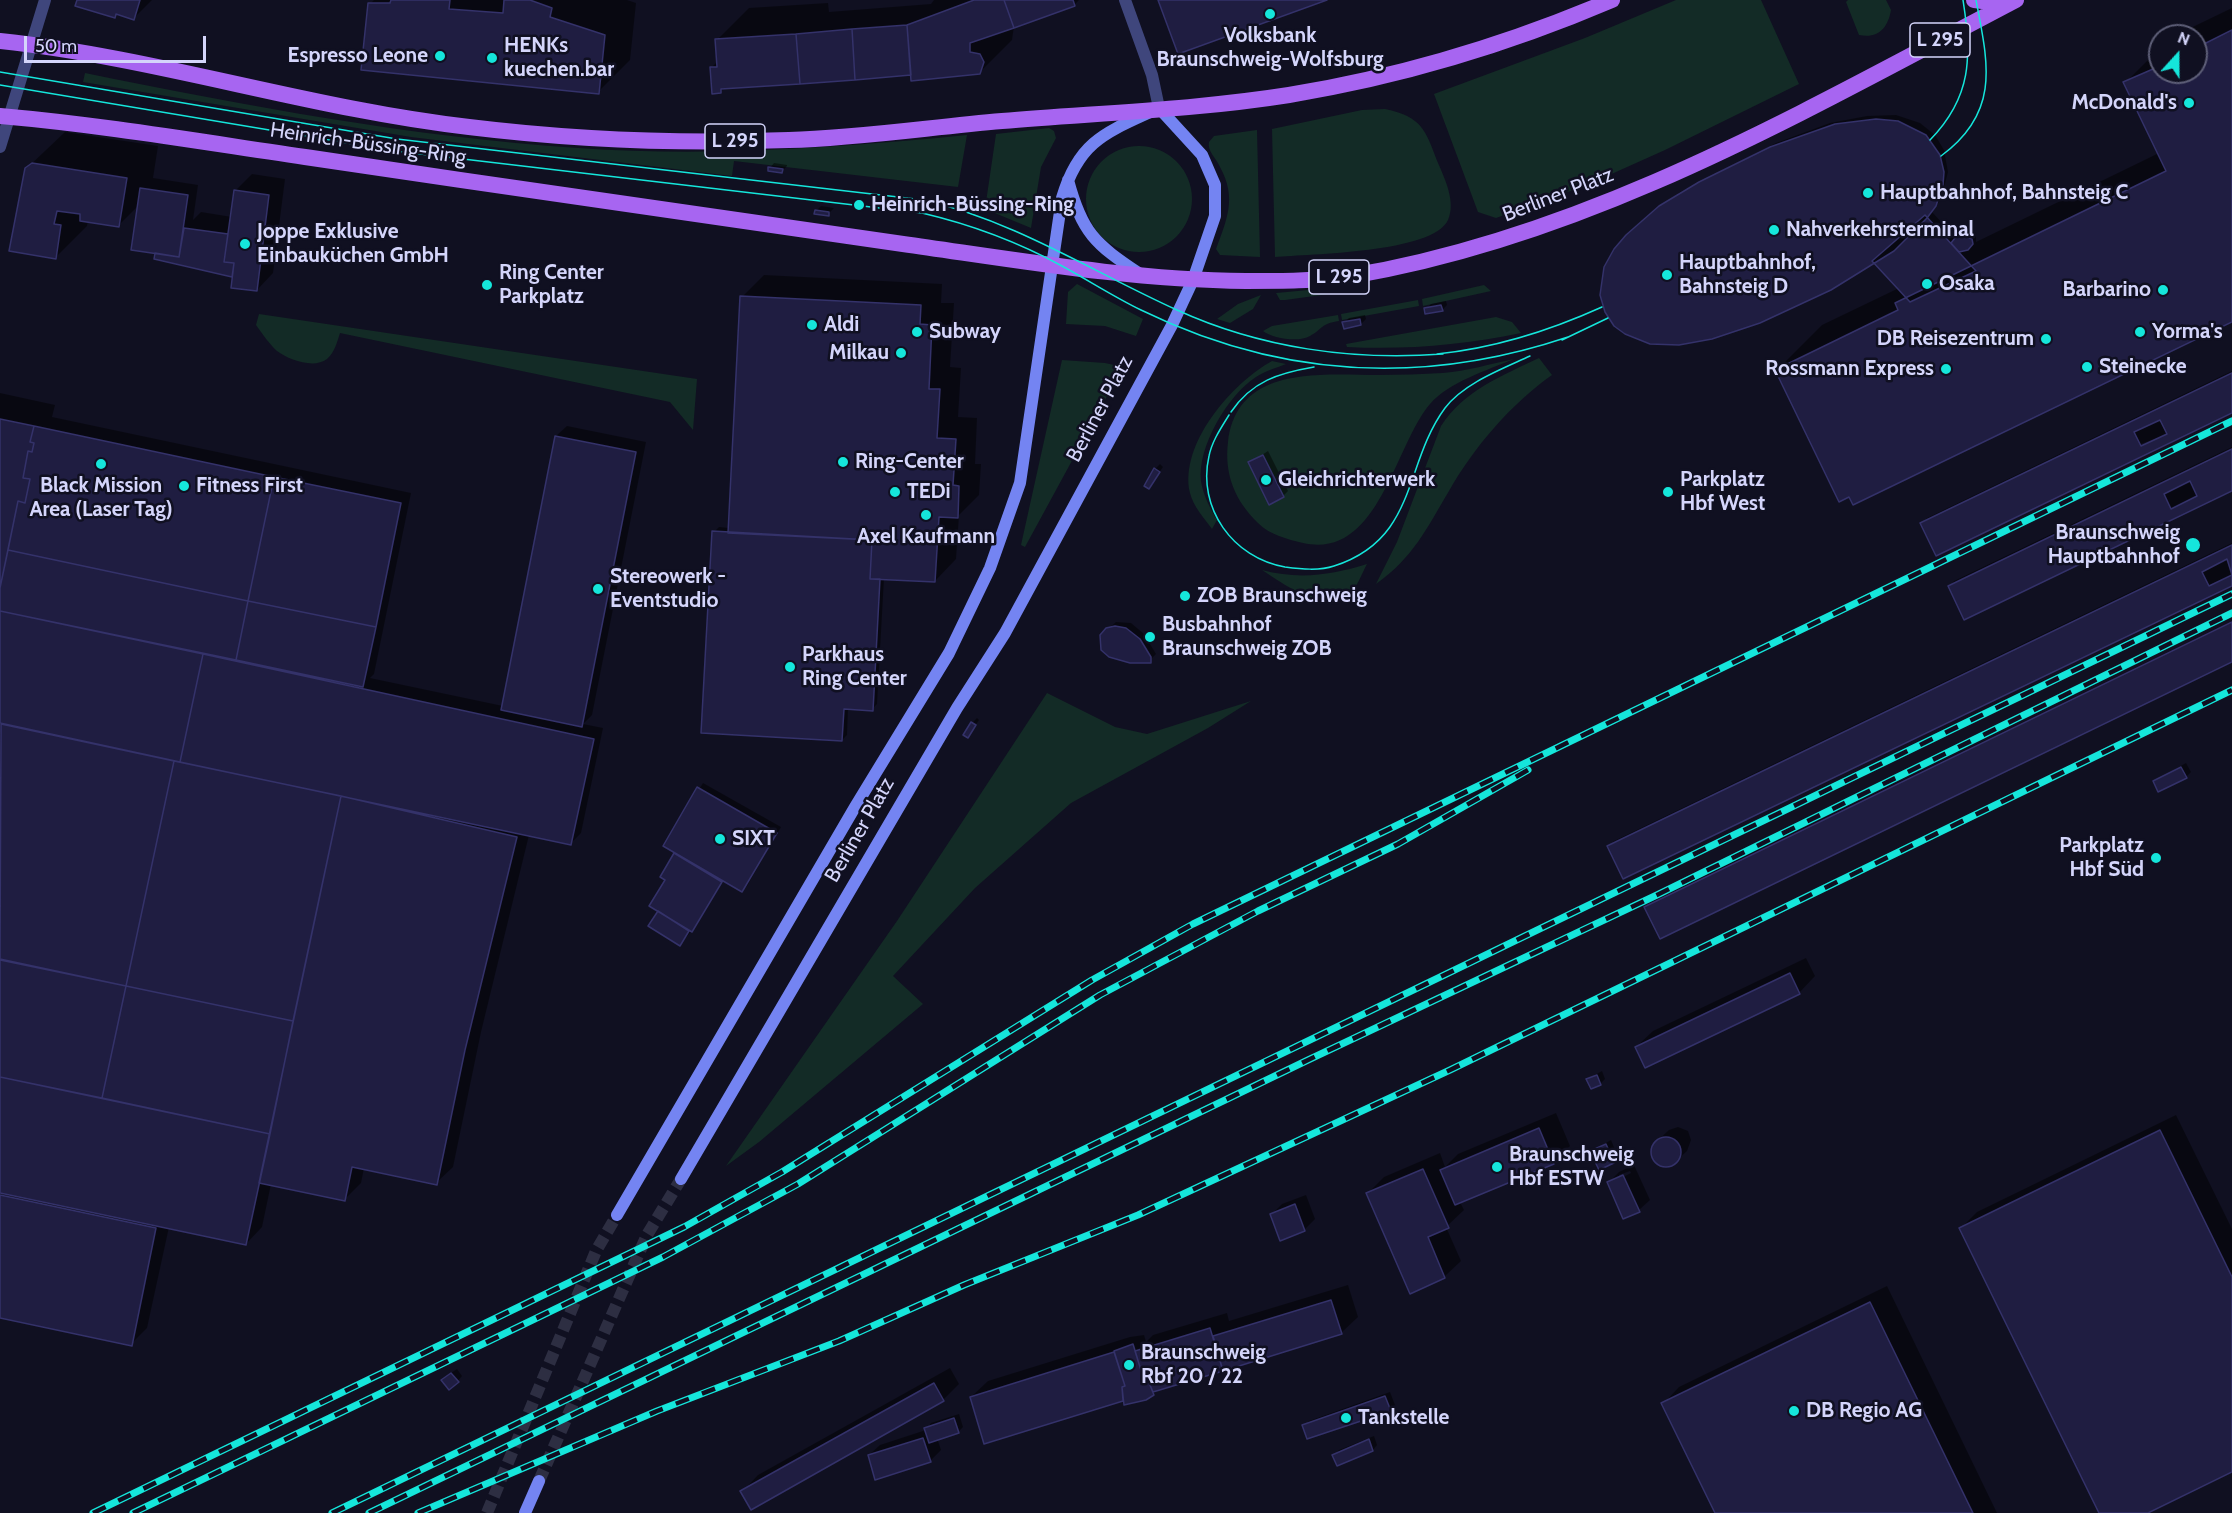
<!DOCTYPE html>
<meta charset="utf-8">
<style>
body{margin:0}
#map{position:relative;width:2232px;height:1513px;overflow:hidden;background:#101021;font-family:Cabin,sans-serif}
canvas{display:block}
.north{position:absolute;left:2148px;top:24px;width:60px;height:60px;box-sizing:border-box;background:#101021;border:2px solid #5e5f78;border-radius:50%;rotate:21deg;font-size:16px;font-weight:700;line-height:24px;text-align:center;color:#d4d5fb}
.north::after{content:'';display:block;margin:auto;width:21px;height:27px;background:#15e6db;clip-path:polygon(50% 0,100% 100%,50% 72%,0 100%)}
.scale{position:absolute;left:24px;top:36px;width:182px;height:27px;box-sizing:border-box;border:3px solid #d4d5fb;border-top:0;padding-left:8px;font-size:18px;line-height:21px;white-space:nowrap;color:#d4d5fb;-webkit-text-stroke:4px #101021;paint-order:stroke}
</style>
<div id="map">
<canvas width="2232" height="1513"></canvas>
<div class="north">N</div>
<div class="scale">50 m</div>
</div>
<script>
const g = document.querySelector('canvas').getContext('2d');
g.lineJoin = 'round';
function fill(path, color) {
  g.fillStyle = color;
  g.fill(path, 'evenodd');
}
function stroke(path, color, width, dash) {
  g.strokeStyle = color;
  g.lineWidth = width;
  g.lineCap = dash ? 'butt' : 'round';
  g.setLineDash(dash || []);
  g.stroke(path);
}
function label(font, color, halo, rows, align = 'center') {
  g.font = font + ' Cabin,sans-serif';
  g.lineWidth = 5;
  g.setLineDash([]);
  g.textBaseline = 'middle';
  g.strokeStyle = halo;
  g.fillStyle = color;
  for (const [text, x, y, turn = 0] of rows) {
    g.save();
    g.translate(x, y);
    g.rotate((+turn || 0) * Math.PI / 180);
    g.textAlign = isNaN(turn) ? turn : align;
    if (halo) g.strokeText(text, 0, 0);
    g.fillText(text, 0, 0);
    g.restore();
  }
}
fill(new Path2D(`
 M1676,0H1761L1799,84L1665,150L1587,185L1496,218L1478,212L1434,94L1585,38Z
 M1848,0H1886L1891,10C1888,28 1878,39 1859,35L1846,2Z
 M85,73C247,106 412,137 578,148C708,157 837,148 967,135L958,187L734,161L732,176L411,137L83,82Z
 M1385,109C1422,117 1425,129 1438,163C1445,179 1456,202 1448,220C1433,253 1309,254 1275,257L1272,129L1362,110Z
 M1049,128L1054,131L1056,138L1041,167L1031,228L985,209L996,134Z
 M1257,130L1260,257L1220,255L1216,249C1227,219 1237,198 1220,167C1216,158 1207,151 1209,142L1214,136Z
 M1086 199a53 53 0 1 1 106 0a53 53 0 1 1-106 0Z
 M1077,284L1143,319L1136,336L1105,326L1066,324L1068,292Z
 M1484,285L1491,291L1423,306L1422,299Z
 M1330,288L1329,294L1285,300H1280L1276,293Z
 M1261,295L1253,309L1230,323L1217,319L1238,304Z
 M1418,300L1419,306L1342,320L1341,314Z
 M259,314L697,379L693,430L670,402L340,333C337,342 335,352 327,359C314,369 289,360 277,351C269,344 262,333 256,325Z
 M1338,315L1339,321C1320,324 1324,328 1310,336C1298,343 1272,338 1263,331L1272,326Z
 M1496,317L1512,322L1521,333C1463,345 1406,350 1347,347L1346,344Z
 M1539,358L1552,375C1511,404 1474,447 1449,491C1427,528 1413,558 1376,584L1397,542L1441,426C1464,390 1502,376 1539,358Z
 M1514,359C1488,370 1449,382 1430,404C1394,446 1379,560 1303,543C1287,539 1270,535 1258,523C1235,501 1224,474 1228,442C1237,364 1323,375 1379,375C1400,375 1422,374 1443,373C1467,371 1490,364 1514,359Z
 M1062,360L1105,363L1123,367L1025,547L1021,545Z
 M1272,361L1286,364C1276,368 1265,371 1256,377C1228,395 1197,447 1201,481C1203,495 1210,508 1217,520L1212,529C1204,518 1193,506 1190,493C1179,444 1232,383 1272,361Z
 M1367,564C1362,573 1356,590 1348,596C1324,614 1282,583 1262,570C1299,580 1332,575 1367,564Z
 M1047,693L1115,727L1147,734L1251,701L1208,728L1071,803L975,888L893,976L923,1004L759,1142L726,1166L897,921Z`), '#132b26');
fill(new Path2D(`
 M79,0H152L134,18L118,13L115,16Z
 M374,0H627L636,3L630,60L598,92L370,4Z
 M934,0H1079L1074,5L1014,26L1012,40L980,72L912,73L725,88L720,92L711,68L718,61L717,40L749,8L828,3L829,12L931,4Z
 M2232,8V320L1777,370L1822,325L1899,288L1876,262L1604,306L1602,280L1609,260L1652,213L1680,192L1776,143L1830,123L1867,116L1896,115L1920,123L1935,135L1944,150L1948,172L1941,199L1932,212L1957,239L1965,232L1976,235V242L2159,153L2125,83L2160,48V72H2196V36H2174Z
 M65,132L158,146L153,178L198,185L193,220L201,212L232,217L235,191L252,174L285,179L273,273L257,290L234,275L156,258L157,252L139,205L119,225L88,220L87,226L55,258L26,169Z
 M774,163L787,165V166L782,171L770,168Z
 M821,206L834,208L828,214L816,211Z
 M764,275L942,284L941,303H954L950,367L961,368L958,417L977,418L975,464H981L979,495L959,515L956,559L935,581L884,578L877,704L872,709L848,708L847,735L842,740L714,532L719,527L729,528L742,297Z
 M1446,301L1447,305L1442,310L1426,309L1431,304Z
 M1365,315L1366,319L1361,324L1344,323L1349,318Z
 M2232,371V411L1922,523L1927,518Z
 M0,393L55,405L52,417L411,493L374,674L370,678L503,706L556,436L567,426L646,442L592,715L583,724L603,728L581,833L570,844L529,835L481,1032L453,1167L436,1183L364,1168L361,1183L345,1199L271,1184L262,1227L246,1244L169,1227L147,1328L131,1344L0,1316V734L4,723L0,722Z
 M2232,447V489L1950,586L1954,581Z
 M1268,451L1288,491L1283,496L1250,463Z
 M1160,464L1163,467L1149,487L1155,469Z
 M2232,543V584L1609,846L1614,841Z
 M2232,621V661L1646,907L1651,902Z
 M1116,622L1131,623L1144,634L1156,654L1147,663L1107,630Z
 M977,718L979,720L968,736L972,723Z
 M2186,763L2191,772L2186,777L2154,781Z
 M703,783L781,827L747,886L742,890L724,880L697,925L680,944L660,911L667,880L662,876L676,852L665,845Z
 M1806,958L1815,976L1799,993L1636,1047L1653,1031Z
 M1602,1071L1605,1079L1600,1084L1588,1079Z
 M1556,1113L1570,1146L1553,1162L1460,1202L1464,1210L1446,1227L1461,1261L1444,1277L1368,1193L1384,1177L1440,1153L1445,1167L1458,1154Z
 M2176,1115L2232,1229V1470L2144,1513H2101L1961,1228L1977,1212Z
 M1678,1127L1688,1131L1691,1140L1687,1151L1675,1162L1665,1165L1656,1161L1653,1151L1657,1141L1669,1130Z
 M1611,1140L1618,1157L1599,1168L1592,1151Z
 M1634,1165L1650,1200L1639,1210L1608,1183L1619,1172ZM1630,1171L1631,1173L1619,1179V1175Z
 M1306,1195L1315,1219L1304,1230L1271,1215L1282,1204Z
 M1348,1285L1358,1317L1341,1333L1158,1389L1153,1394L1122,1400L971,1397L988,1381L1130,1337L1144,1335L1146,1342L1153,1335L1227,1313L1229,1321Z
 M1887,1286L1997,1513H1716L1663,1404L1679,1387Z
 M950,1368L959,1384L943,1400L742,1492L758,1475Z
 M457,1369L462,1376L458,1381L448,1375Z
 M1390,1392L1395,1405L1390,1410L1304,1426L1309,1421Z
 M959,1414L963,1427L958,1432L937,1438L941,1450L930,1461L869,1455L880,1445L926,1430L931,1423Z
 M1374,1436L1377,1445L1373,1450L1334,1455L1339,1450Z`), '#0007');
const building = new Path2D(`
 M77,0H140L134,20L116,14L115,18L75,6Z
 M391,0H450L449,9L503,13L504,0H530L552,8L550,17L605,35L599,94L361,70L368,3H390Z
 M974,0H1004L1014,28L970,43V52L980,54L984,62L980,74L911,81L907,25Z
 M1004,0H1073L1075,6L1014,28Z
 M1158,0H1327L1178,54Z
 M907,25L911,75L855,80L852,29Z
 M852,29L855,80L800,84L796,34Z
 M2232,30V322L1853,505L1849,497L1839,502L1775,370L1898,310L1895,303L2166,171L2123,82L2160,66V72H2196V48Z
 M796,34L800,84L721,89V93L712,94L710,67H717L715,39Z
 M1876,119L1898,121L1926,135L1940,155L1944,172L1943,185L1936,206L1927,218L1894,251L1831,290L1760,323L1712,339L1679,345L1650,344L1625,334L1614,326L1605,312L1600,295L1604,267L1614,249L1626,235L1659,206L1699,182L1770,147L1835,124Z
 M32,163L127,178L119,227L80,221V214L57,211L54,224L61,225L56,259L9,251L25,168Z
 M768,167L783,169L782,173L768,171Z
 M140,188L188,195L179,257L131,250Z
 M234,190L269,195L257,291L231,288L234,263L224,262Z
 M815,210L829,212V216L814,214Z
 M1925,215L1976,271L1910,302L1872,261Z
 M184,228L228,234L224,262L234,263L232,277L154,259L155,253L179,257Z
 M1962,236L1972,239L1973,244L1968,250L1959,252L1951,243L1955,238Z
 M740,296L921,305L920,324L932,325L929,389H940L937,438L956,439L953,485L959,486L958,518L939,517L935,582L870,579L872,540L728,533Z
 M1441,305L1443,311L1425,314L1424,308Z
 M1360,319L1361,325L1344,329L1342,322Z
 M2232,373V413L1936,556L1920,523Z
 M0,419L34,426L30,442L34,443L32,452L28,451L23,478L30,479L25,503L18,501L0,588Z
 M2160,420L2167,434L2141,446L2134,432Z
 M34,426L274,477L248,601L8,550L18,501L25,503L30,479L23,478L28,451L32,452L34,443L30,442Z
 M555,436L636,452L582,727L501,710Z
 M2232,449V491L1964,620L1948,586Z
 M1263,455L1284,497L1269,505L1248,462Z
 M1154,468L1160,472L1149,489L1144,486Z
 M274,477L401,503L376,627L248,601Z
 M2190,481L2197,496L2171,509L2164,494Z
 M712,531L872,540L870,579H880L873,711L844,709L842,741L701,733Z
 M2232,545V586L1623,879L1607,846Z
 M8,550L248,601L236,660L0,611V588Z
 M2227,559L2232,575L2209,586L2202,572Z
 M248,601L376,627L363,687L236,660Z
 M0,611L203,654L180,762L0,723Z
 M2232,622V662L1660,939L1644,907Z
 M1115,626L1126,628L1140,639L1151,657V663H1130L1109,657L1101,650L1100,635L1106,628Z
 M203,654L594,739L571,845L180,762Z
 M971,722L976,725L968,738L963,735Z
 M1,724L174,761L126,986L0,959Z
 M174,761L341,796L293,1021L126,986Z
 M2181,767L2187,778L2158,792L2153,781Z
 M697,787L777,833L742,892L663,846Z
 M341,796L517,837L465,1050L437,1185L352,1167L345,1201L259,1183Z
 M674,853L722,882L692,932L649,906L665,880L660,877Z
 M658,911L689,931L680,946L648,926Z
 M0,960L126,986L102,1098L0,1077Z
 M1790,973L1800,994L1645,1068L1635,1047Z
 M126,986L293,1021L270,1134L102,1098Z
 M1597,1075L1601,1085L1591,1089L1586,1079Z
 M0,1077L270,1134L246,1245L0,1193Z
 M1539,1128L1554,1164L1455,1205L1440,1170Z
 M2160,1130L2232,1277V1472L2148,1513H2099L1959,1228Z
 M1651 1152a15 15 0 1 1 30 0a15 15 0 1 1-30 0Z
 M1606,1144L1614,1163L1599,1170L1590,1151Z
 M1423,1169L1449,1228L1428,1237L1445,1278L1410,1294L1366,1193Z
 M1623,1175L1640,1212L1623,1219L1607,1182Z
 M0,1195L156,1228L132,1346L0,1318Z
 M1295,1204L1305,1231L1280,1241L1270,1214Z
 M1331,1300L1342,1334L1223,1371L1213,1336Z
 M1870,1302L1973,1513H1715L1661,1403Z
 M1210,1328L1223,1371L1153,1392L1147,1378L1144,1380L1135,1351Z
 M1133,1344L1144,1380L1147,1378L1154,1395L1146,1400L1124,1405L1122,1387L1125,1386L1114,1351Z
 M1114,1352L1125,1386L1122,1387L1123,1401L984,1444L970,1397Z
 M451,1373L459,1382L449,1390L441,1380Z
 M934,1383L944,1401L751,1510L740,1491Z
 M1385,1396L1391,1411L1307,1439L1302,1425Z
 M954,1418L959,1433L929,1443L924,1428Z
 M923,1438L931,1462L875,1480L868,1455Z
 M1369,1439L1373,1451L1337,1466L1332,1455Z`);
fill(building, '#1f1d41');
stroke(building, '#34326a', 1.5);
stroke(new Path2D(`
 M539,1481L647,1235L681,1179
 M487,1513L596,1251L617,1215`), '#2d2e42', 12, [12, 6]);
stroke(new Path2D(`
 M1125,0L1152,75L1159,108
 M0,147L45,0`), '#3f467c', 12);
stroke(new Path2D(`
 M1068,180C1082,233 1095,244 1140,274
 M617,1215L855,807L949,653L990,568L1020,483L1062,198C1079,140 1107,132 1159,108L1202,155L1215,185V216L1193,280L1172,325L1005,633L957,708L681,1179
 M525,1513L539,1481`), '#7484f2', 12);
stroke(new Path2D(`
 M1974,0L2008,4
 M0,41C158,58 311,109 469,127C575,140 682,144 789,140C860,138 931,127 1002,121C1097,113 1194,110 1289,95C1399,77 1509,44 1612,0
 M0,116C104,125 208,143 312,158C509,187 706,217 903,244C1017,260 1131,280 1246,281C1280,281 1317,281 1351,276C1590,236 1804,111 2016,0`), '#a765f1', 16);
stroke(new Path2D(`
 M0,72L397,139L924,200C1015,221 1093,272 1177,310C1260,348 1353,361 1443,354
 M0,85L395,151L922,213C969,224 1018,242 1062,266C1088,280 1114,297 1141,310C1280,378 1422,386 1568,337
 M1930,140C1972,97 1972,56 1963,0
 M1941,156C2001,112 1988,63 1976,0
 M1562,340L1608,318
 M1437,354C1496,348 1549,331 1602,307
 M1231,412C1252,381 1279,373 1314,367
 M1229,415C1221,428 1212,441 1209,456C1197,508 1233,558 1285,567C1301,569 1319,571 1334,566C1418,539 1403,465 1445,408C1464,383 1502,369 1530,356`), '#15e6db', 1.5);
const rail = new Path2D(`
 M93,1513L684,1227L782,1172L1092,980L1193,924L2232,421
 M133,1513L663,1257L798,1184L1100,995L1258,911L1398,844L1528,770
 M332,1513L2232,594
 M369,1513L1308,1060L1659,894L2232,613
 M418,1513L657,1411L839,1341L964,1285L1138,1215L1450,1070L2232,690`);
stroke(rail, '#15e6db', 7);
stroke(rail, '#101021', 4.5, [14]);
for (const [x, y, r, color] of [
 [1270,14,6,"#15e6db"],
 [440,56,6,"#15e6db"],
 [492,58,6,"#15e6db"],
 [2189,103,6,"#15e6db"],
 [1868,193,6,"#15e6db"],
 [859,205,6,"#15e6db"],
 [1774,230,6,"#15e6db"],
 [245,244,6,"#15e6db"],
 [1667,275,6,"#15e6db"],
 [1927,284,6,"#15e6db"],
 [487,285,6,"#15e6db"],
 [2163,290,6,"#15e6db"],
 [812,325,6,"#15e6db"],
 [917,332,6,"#15e6db"],
 [2140,332,6,"#15e6db"],
 [2046,339,6,"#15e6db"],
 [901,353,6,"#15e6db"],
 [2087,367,6,"#15e6db"],
 [1946,369,6,"#15e6db"],
 [843,462,6,"#15e6db"],
 [101,464,6,"#15e6db"],
 [1266,480,6,"#15e6db"],
 [184,486,6,"#15e6db"],
 [895,492,6,"#15e6db"],
 [1668,492,6,"#15e6db"],
 [926,515,6,"#15e6db"],
 [2193,545,8,"#15e6db"],
 [598,589,6,"#15e6db"],
 [1185,596,6,"#15e6db"],
 [1150,637,6,"#15e6db"],
 [790,667,6,"#15e6db"],
 [720,839,6,"#15e6db"],
 [2156,858,6,"#15e6db"],
 [1497,1167,6,"#15e6db"],
 [1129,1365,6,"#15e6db"],
 [1794,1411,6,"#15e6db"],
 [1346,1418,6,"#15e6db"]
]) {
  const dot = new Path2D();
  dot.arc(x, y, r, 0, 2 * Math.PI);
  g.fillStyle = color;
  g.fill(dot);
  stroke(dot, '#101021', 2);
}
for (const [x, y, w] of [
 [1940,40,60],
 [735,141,60],
 [1339,277,60]
]) {
  const box = new Path2D();
  box.roundRect(x - w / 2, y - 17, w, 34, 4.5);
  g.fillStyle = '#101021';
  g.fill(box);
  stroke(box, '#d4d5fb', 1.5);
}
label('bold 20px', '#d4d5fb', null, [
 ["L 295",1940,40],
 ["L 295",735,141],
 ["L 295",1339,277]
]);
label('bold 21px', '#d4d5fb', '#101021', [
 ["Volksbank",1270,36,"center"],
 ["Braunschweig-Wolfsburg",1270,60,"center"],
 ["HENKs",504,46],
 ["kuechen.bar",504,70],
 ["Espresso Leone",428,56,"right"],
 ["McDonald's",2177,103,"right"],
 ["Hauptbahnhof, Bahnsteig C",1880,193],
 ["Heinrich-Büssing-Ring",871,205],
 ["Nahverkehrsterminal",1786,230],
 ["Joppe Exklusive",257,232],
 ["Einbauküchen GmbH",257,256],
 ["Hauptbahnhof,",1679,263],
 ["Bahnsteig D",1679,287],
 ["Ring Center",499,273],
 ["Parkplatz",499,297],
 ["Osaka",1939,284],
 ["Barbarino",2151,290,"right"],
 ["Aldi",824,325],
 ["Subway",929,332],
 ["Yorma's",2152,332],
 ["DB Reisezentrum",2034,339,"right"],
 ["Milkau",889,353,"right"],
 ["Steinecke",2099,367],
 ["Rossmann Express",1934,369,"right"],
 ["Ring-Center",855,462],
 ["Gleichrichterwerk",1278,480],
 ["Parkplatz",1680,480],
 ["Hbf West",1680,504],
 ["Black Mission",101,486,"center"],
 ["Area (Laser Tag)",101,510,"center"],
 ["Fitness First",196,486],
 ["TEDi",907,492],
 ["Braunschweig",2180,533,"right"],
 ["Hauptbahnhof",2180,557,"right"],
 ["Axel Kaufmann",926,537,"center"],
 ["Stereowerk -",610,577],
 ["Eventstudio",610,601],
 ["ZOB Braunschweig",1197,596],
 ["Busbahnhof",1162,625],
 ["Braunschweig ZOB",1162,649],
 ["Parkhaus",802,655],
 ["Ring Center",802,679],
 ["SIXT",732,839],
 ["Parkplatz",2144,846,"right"],
 ["Hbf Süd",2144,870,"right"],
 ["Braunschweig",1509,1155],
 ["Hbf ESTW",1509,1179],
 ["Braunschweig",1141,1353],
 ["Rbf 20 / 22",1141,1377],
 ["DB Regio AG",1806,1411],
 ["Tankstelle",1358,1418]
], 'left');
label('21px', '#d4d5fb', '#101021', [
 ["Heinrich-Büssing-Ring",368,144,8],
 ["Berliner Platz",1558,195,-21],
 ["Berliner Platz",1100,409,-62],
 ["Berliner Platz",860,830,-60]
]);
</script>
